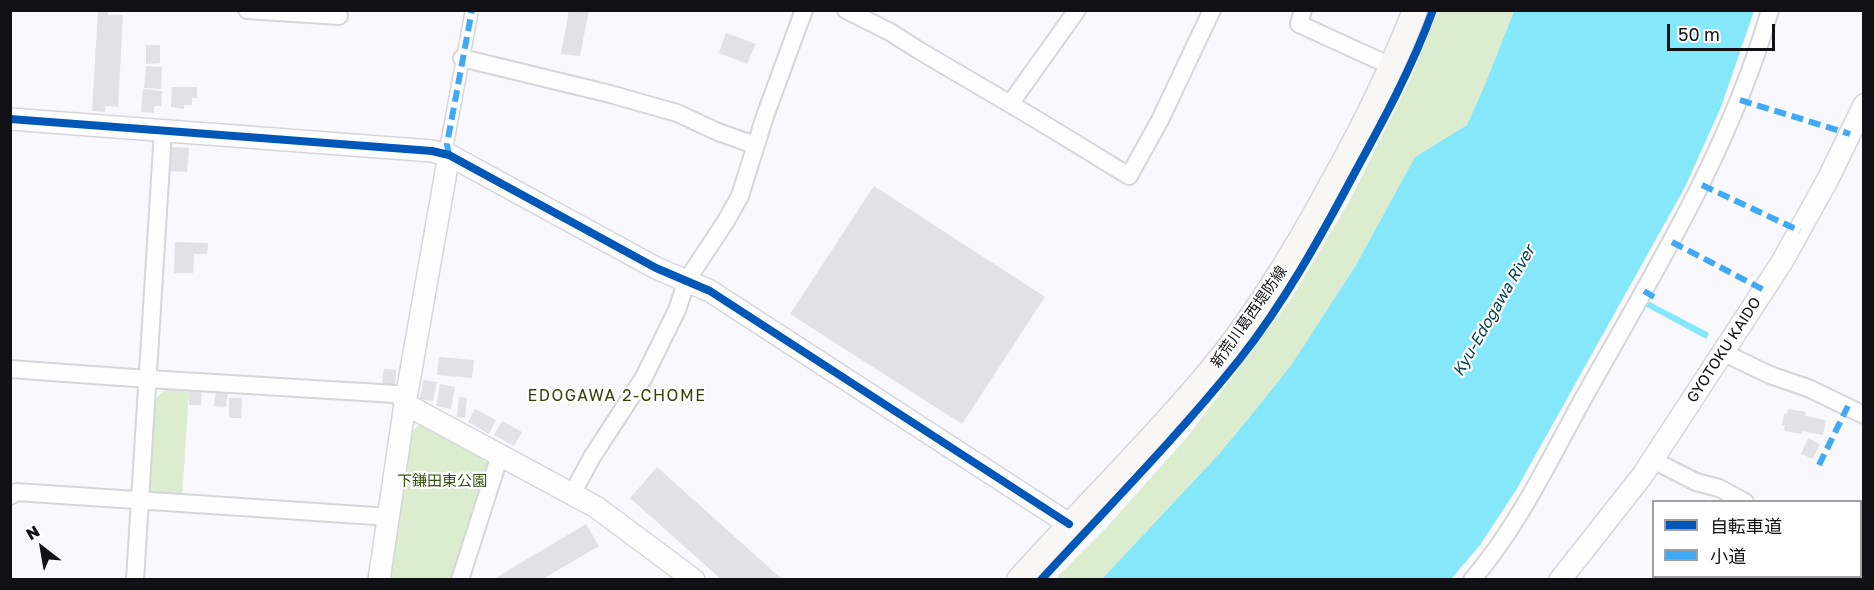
<!DOCTYPE html>
<meta charset="utf-8">
<style>
body{margin:0}
#map{position:relative;width:1874px;height:590px;overflow:hidden;background:#f8f8fd;font-family:"Golos Text","Noto Sans JP",sans-serif}
canvas{display:block}
.frame{position:absolute;inset:0;border:12px solid #111115;pointer-events:none}
.legend{position:absolute;left:1652px;top:500px;width:210px;height:78px;box-sizing:border-box;background:#fff;border:2px solid #a0a0a1;margin:0;padding:8px 10px;list-style:none;font-size:18px;color:#111115}
.legend li{display:flex;align-items:center;gap:12px;height:30px}
.legend b{width:30px;border:2px solid #a0a0a1}
.north{position:absolute;left:12px;top:518px;width:60px;height:60px;-webkit-text-stroke:4px #fff;paint-order:stroke;rotate:329deg;font-size:16px;font-weight:700;line-height:24px;text-align:center;color:#111115}
.north::after{content:'';display:block;margin:auto;width:21px;height:27px;background:#111115;clip-path:polygon(50% 0,100% 100%,50% 72%,0 100%)}
.scale{position:absolute;left:1667px;top:24px;width:108px;height:27px;box-sizing:border-box;border:3px solid #111115;border-top:0;padding-left:8px;font-size:18px;line-height:21px;white-space:nowrap;color:#111115;-webkit-text-stroke:4px #fff;paint-order:stroke}
</style>
<div id="map">
<canvas width="1874" height="590"></canvas>
<div class="frame"></div>
<ul class="legend">
<li><b style="height:8px;background:#0057b8"></b>自転車道</li>
<li><b style="height:8px;background:#3fa9f5"></b>小道</li>
</ul>
<div class="north">N</div>
<div class="scale">50 m</div>
</div>
<script>
const g = document.querySelector('canvas').getContext('2d');
g.lineJoin = 'round';
function fill(path, color) {
  g.fillStyle = color;
  g.fill(path, 'evenodd');
}
function stroke(path, color, width, dash) {
  g.strokeStyle = color;
  g.lineWidth = width;
  g.lineCap = dash ? 'butt' : 'round';
  g.setLineDash(dash || []);
  g.stroke(path);
}
function label(font, color, halo, rows, align = 'center') {
  g.font = font + ' "Golos Text","Noto Sans JP",sans-serif';
  g.lineWidth = 4.5;
  g.setLineDash([]);
  g.textBaseline = 'middle';
  g.strokeStyle = halo;
  g.fillStyle = color;
  for (const [text, x, y, turn = 0] of rows) {
    g.save();
    g.translate(x, y);
    g.rotate((+turn || 0) * Math.PI / 180);
    g.textAlign = isNaN(turn) ? turn : align;
    if (halo) g.strokeText(text, 0, 0);
    g.fillText(text, 0, 0);
    g.restore();
  }
}
fill(new Path2D(`
 M1438,11H1514L1486,82L1467,125L1415,157L1356,265L1292,364L1257,408L1219,454L1102,579L1054,580L1105,529L1188,436L1291,299L1350,200L1412,76Z
 M166,389L189,392L182,497L151,495L148,492L154,400Z
 M422,423L490,461L451,579L387,580L409,433Z`), '#dbeccf');
fill(new Path2D(`
 M1514,11H1754L1721,107L1685,187L1516,490L1480,545L1451,579H1102L1219,454L1257,408L1292,364L1356,265L1415,157L1467,125L1486,82Z
 M1648,301L1709,333L1706,339L1645,306Z`), '#85e7fa');
fill(new Path2D(`
 M98,10H108V15H123L118,107L105,106V112L92,111Z
 M569,10H589L580,56L561,54Z
 M726,33L756,44L747,64L719,53Z
 M146,45H160V63L146,64Z
 M146,66L162,67L161,89L144,88Z
 M172,87H197V98H192V105H184V109L171,107Z
 M143,89L162,91L161,106H154V113L141,112Z
 M168,147L189,148L187,172L167,171Z
 M874,186L1045,297L962,424L790,314Z
 M175,242L208,243L207,254H194L193,273H174Z
 M439,357L474,360L472,378L437,375Z
 M384,369L396,370L395,386L381,389Z
 M423,380L437,382L433,401L420,399Z
 M440,384L455,387L451,409L436,406Z
 M189,388L202,389L201,405H189Z
 M216,390L228,391L226,407L214,406Z
 M459,397L467,398L465,418L457,417Z
 M229,398H242L241,418H229Z
 M475,409L496,420L489,434L468,422Z
 M1788,409L1806,412L1805,416L1826,420L1823,435L1802,431L1801,434L1784,431L1785,425H1782L1784,414H1787Z
 M502,421L522,432L514,446L494,435Z
 M1808,438L1820,444L1813,459L1801,454Z
 M657,467L783,580H722L630,498Z
 M586,524L599,546L541,580H492Z`), '#e1e1e6');
const pedestrian = new Path2D(`
 M449,155L447,144L472,10`);
const minor = new Path2D(`
 M247,10L339,16
 M846,10L890,32L920,51L1034,118L1129,176L1160,120L1212,10
 M1303,10L1299,24L1393,67
 M462,58L610,94L677,113L718,132L755,145
 M1010,104L1077,10
 M1722,352L1770,375L1808,388L1864,415
 M10,369L148,379L396,394L405,404
 M1653,460L1696,482L1719,488L1745,502
 M572,494L592,457L644,377L677,310L687,280L726,221L740,196L765,116L804,10
 M10,496L16,492L390,517
 M1812,576V580
 M135,580L163,131
 M460,580L500,455
 M1472,580C1521,523 1552,454 1588,390C1657,267 1731,147 1770,10
 M1766,580L1767,576`);
const tertiary = new Path2D(`
 M10,119L432,151L449,155L656,268L710,291L1069,524
 M405,404L596,507L694,580
 M379,580L405,404L449,155
 M1560,580L1642,476L1782,262L1828,179L1864,105`);
const secondary = new Path2D(`
 M1019,580C1082,510 1150,444 1210,372C1258,314 1297,249 1333,182C1364,126 1392,70 1415,10`);
stroke(pedestrian, '#d6d6d9', 15);
stroke(minor, '#d6d6d9', 20);
stroke(tertiary, '#d6d6d9', 24);
stroke(secondary, '#d6d6d9', 27);
stroke(pedestrian, '#fefeff', 12);
stroke(minor, '#fefeff', 16);
stroke(tertiary, '#fefeff', 21);
stroke(secondary, '#f9f7f5', 24);
stroke(new Path2D(`
 M1740,100L1850,134
 M449,155L447,144L472,10
 M1702,185L1800,231
 M1672,242L1764,290
 M1644,291L1654,297
 M1819,465L1848,406`), '#3fa9f5', 6, [12, 6]);
stroke(new Path2D(`
 M10,119L432,151L449,155L656,268L710,291L1069,524
 M1041,580C1108,507 1177,437 1239,360C1284,303 1320,238 1354,174C1383,121 1412,68 1433,10`), '#0057b8', 8);
label('15px', '#111115', '#fff', [
 ["新荒川葛西堤防線",1249,317,-55],
 ["GYOTOKU KAIDO",1724,350,-57]
]);
label('15px', '#334f13', '#fff', [
 ["下鎌田東公園",442,481]
]);
label('italic 16px', '#00424d', '#fff', [
 ["Kyu-Edogawa River",1494,311,-60]
]);
g.letterSpacing = '1.5px';
label('16px', '#344106', '#fff', [
 ["EDOGAWA 2-CHOME",617,396]
]);
g.letterSpacing = '0px';
</script>
